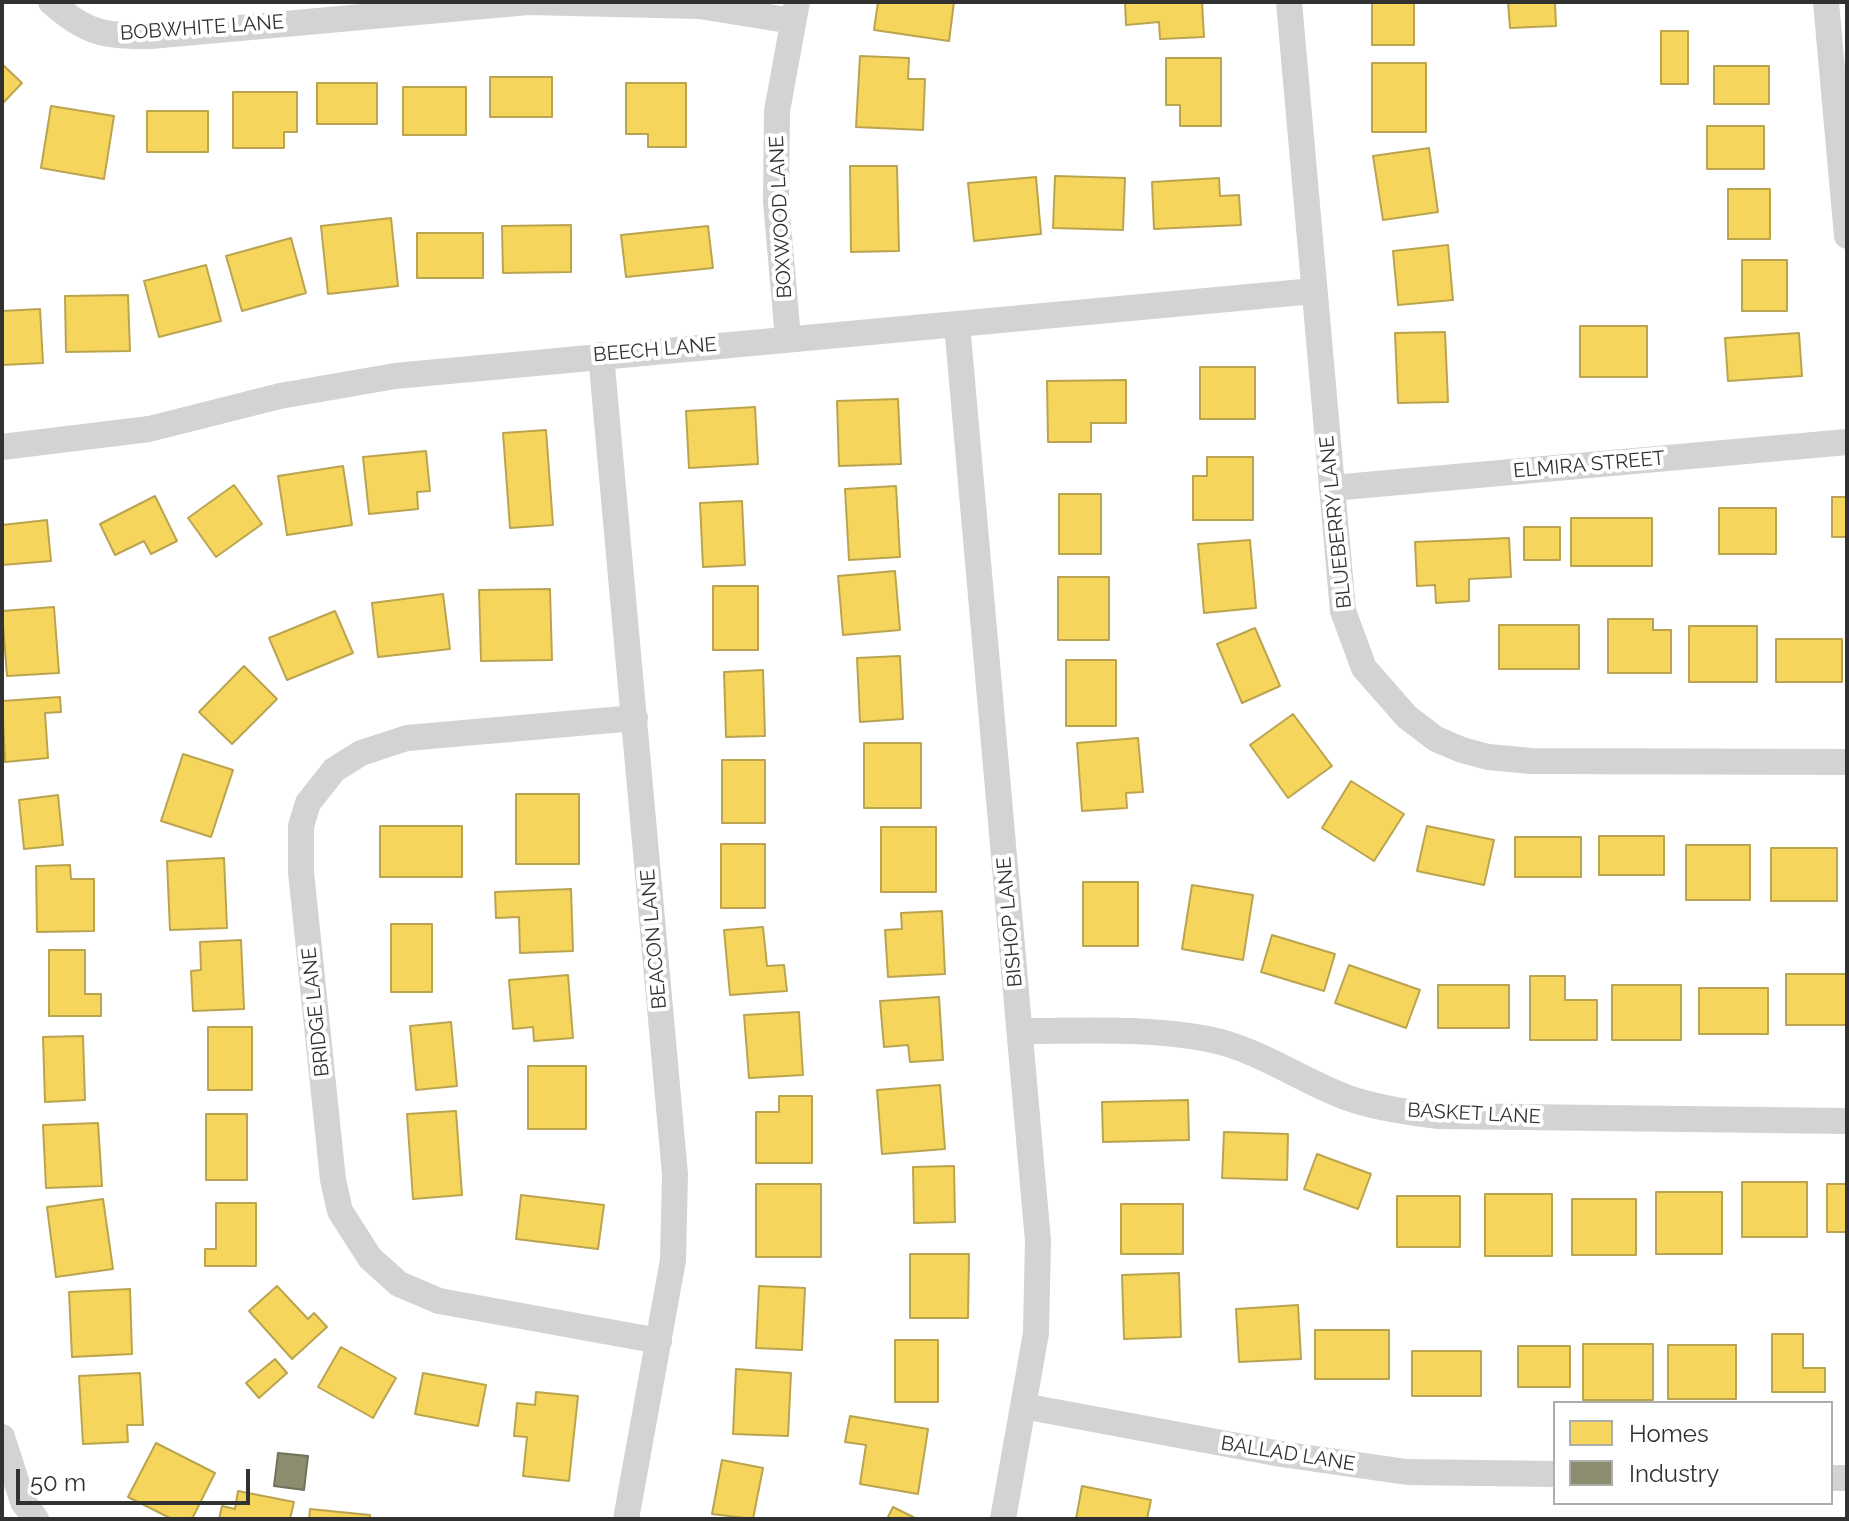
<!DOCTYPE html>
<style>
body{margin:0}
#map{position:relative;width:1849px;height:1521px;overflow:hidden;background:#fff;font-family:Raleway,sans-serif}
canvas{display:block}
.frame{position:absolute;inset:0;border:4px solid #313131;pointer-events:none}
.legend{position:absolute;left:1553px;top:1401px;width:280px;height:104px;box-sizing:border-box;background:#fff;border:2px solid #adadad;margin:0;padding:10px 14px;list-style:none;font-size:24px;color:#313131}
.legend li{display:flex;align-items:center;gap:16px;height:40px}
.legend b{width:40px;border:2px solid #adadad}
.scale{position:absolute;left:16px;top:1469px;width:234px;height:36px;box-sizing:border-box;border:4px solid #313131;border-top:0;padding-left:10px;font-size:24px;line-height:28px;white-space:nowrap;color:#313131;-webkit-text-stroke:6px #fff;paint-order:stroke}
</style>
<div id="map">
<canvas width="1849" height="1521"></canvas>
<div class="frame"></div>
<ul class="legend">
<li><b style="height:22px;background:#f6d55c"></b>Homes</li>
<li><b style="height:22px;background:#8c8c6e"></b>Industry</li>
</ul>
<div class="scale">50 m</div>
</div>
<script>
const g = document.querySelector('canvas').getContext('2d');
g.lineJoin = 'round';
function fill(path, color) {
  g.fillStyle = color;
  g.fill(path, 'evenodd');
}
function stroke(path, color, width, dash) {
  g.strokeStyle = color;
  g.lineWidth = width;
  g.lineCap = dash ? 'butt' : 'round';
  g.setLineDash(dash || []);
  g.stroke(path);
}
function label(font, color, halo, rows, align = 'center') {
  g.font = font + ' Raleway,sans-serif';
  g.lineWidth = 8;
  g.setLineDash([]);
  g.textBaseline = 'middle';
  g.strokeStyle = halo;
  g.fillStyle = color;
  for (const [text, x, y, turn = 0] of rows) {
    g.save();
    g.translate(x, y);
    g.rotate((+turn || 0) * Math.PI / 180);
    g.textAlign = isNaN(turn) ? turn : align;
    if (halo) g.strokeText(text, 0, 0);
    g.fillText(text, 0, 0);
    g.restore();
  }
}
const homes = new Path2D(`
 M878,2H954L949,41L874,30Z
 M1125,2H1202L1204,37L1160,39L1159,22L1126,25Z
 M1372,2H1414V45H1372Z
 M1508,2H1555L1556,26L1510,28Z
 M1661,31H1688V84H1661Z
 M860,56L909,58L908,79H925L923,130L856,127Z
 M1166,58H1221V126H1180V105H1166Z
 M1372,63H1426V132H1372Z
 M2,64L22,83L2,104Z
 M1714,66H1769V104H1714Z
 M490,77H552V117H490Z
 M317,83H377V124H317Z
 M626,83H686V147H648V134H626Z
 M403,87H466V135H403Z
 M233,92H297V132H284V148H233Z
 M51,106L114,116L104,179L41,168Z
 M147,111H208V152H147Z
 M1707,126H1764V169H1707Z
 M1429,148L1438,212L1383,220L1373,156Z
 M850,166H897L899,251L851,252Z
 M1055,176L1125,178L1123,230L1053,228Z
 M1036,177L1041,234L974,241L968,183Z
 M1219,178L1220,196L1239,195L1241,225L1154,229L1152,182Z
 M1728,189H1770V239H1728Z
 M391,218L398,286L328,294L321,226Z
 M571,225V272L503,273L502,226Z
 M708,226L713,268L626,277L621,235Z
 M417,233H483V278H417Z
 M291,238L306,293L242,311L226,256Z
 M1448,245L1453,300L1398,305L1393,251Z
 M1742,260H1787V311H1742Z
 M206,265L221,321L159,337L144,281Z
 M128,295L130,351L66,352L65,296Z
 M40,309L43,363L2,365V311Z
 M1580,326H1647V377H1580Z
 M1445,332L1448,402L1398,403L1395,333Z
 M1799,333L1802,376L1728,381L1725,338Z
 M1200,367H1255V419H1200Z
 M1126,380V423H1091V442H1048L1047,381Z
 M898,399L901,464L839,466L837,401Z
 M755,407L758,464L689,468L686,411Z
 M546,430L553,525L510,528L503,433Z
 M426,451L430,491L417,492L418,509L369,514L363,457Z
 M1207,457H1253V520H1193V476H1207Z
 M343,466L352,525L287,535L278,476Z
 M234,485L262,524L216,557L188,518Z
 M896,486L900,557L849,560L845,489Z
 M1059,494H1101V554H1059Z
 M155,496L177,541L151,554L144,541L115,555L100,524Z
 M1832,497H1847V537H1832Z
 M742,501L745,565L703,567L700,503Z
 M1719,508H1776V554H1719Z
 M1571,518H1652V566H1571Z
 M47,520L51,561L2,565V525Z
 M1524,527H1560V560H1524Z
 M1509,538L1511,577L1469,579V601L1436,603L1435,585L1417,586L1415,542Z
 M1250,540L1256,608L1204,613L1198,544Z
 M895,571L900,630L843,635L838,576Z
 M1058,577H1109V640H1058Z
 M713,586H758V650H713Z
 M550,589L552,660L481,661L479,590Z
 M443,594L450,649L378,657L372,603Z
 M54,607L59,673L7,676L2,611Z
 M335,611L353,653L287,680L269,638Z
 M1608,619H1653V630H1671V673H1608Z
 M1499,625H1579V669H1499Z
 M1689,626H1757V682H1689Z
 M1255,628L1280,686L1242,703L1217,644Z
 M1776,639H1842V682H1776Z
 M900,656L903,719L860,722L857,658Z
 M1066,660H1116V726H1066Z
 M244,666L277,699L232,744L199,712Z
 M763,670L765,736L726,737L724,672Z
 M60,697L61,712L45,713L48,758L5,762L2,701Z
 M1293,714L1332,766L1288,798L1250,745Z
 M1138,738L1143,792L1126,793L1127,808L1082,811L1077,743Z
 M864,743H921V808H864Z
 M183,754L233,770L211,837L161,821Z
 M722,760H765V823H722Z
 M1351,781L1404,814L1374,861L1322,828Z
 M516,794H579V864H516Z
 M58,795L63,845L24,849L19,800Z
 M380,826H462V877H380Z
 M1427,826L1494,840L1484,885L1417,871Z
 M881,827H936V892H881Z
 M1599,836H1664V875H1599Z
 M1515,837H1581V877H1515Z
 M721,844H765V908H721Z
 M1686,845H1750V900H1686Z
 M1771,848H1837V901H1771Z
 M224,858L227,928L170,930L167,861Z
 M70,865L71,879H94V931L37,932L36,866Z
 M1083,882H1138V946H1083Z
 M1192,885L1253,895L1243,960L1182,949Z
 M571,889L573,951L520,953L519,917L496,918L495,892Z
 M942,911L945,974L888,977L885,930L902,929L901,913Z
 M391,924H432V992H391Z
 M763,927L767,966L784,965L787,991L730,995L724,930Z
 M1272,935L1335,954L1324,991L1261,972Z
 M241,940L244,1009L193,1011L191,971L201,970L200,942Z
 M49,950H85V994H101V1016H49Z
 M1349,965L1420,990L1406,1028L1335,1003Z
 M1786,974H1847V1025H1786Z
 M568,975L573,1038L534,1041L533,1027L513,1029L509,980Z
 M1530,976H1565V1000H1597V1040H1530Z
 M1438,985H1509V1028H1438Z
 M1612,985H1681V1040H1612Z
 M1699,988H1768V1034H1699Z
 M939,997L943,1060L910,1062L908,1045L884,1047L880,1001Z
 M799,1012L803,1075L749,1078L744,1015Z
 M451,1022L457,1086L416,1090L410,1026Z
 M208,1027H252V1090H208Z
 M83,1036L85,1100L45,1102L43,1037Z
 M528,1066H586V1129H528Z
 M940,1085L945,1149L882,1154L877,1090Z
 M779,1096H812V1163H756V1112H779Z
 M1188,1100L1189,1140L1103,1142L1102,1102Z
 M456,1111L462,1195L413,1199L407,1114Z
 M206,1114H247V1180H206Z
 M98,1123L102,1186L46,1188L43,1125Z
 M1224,1132L1288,1134L1287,1180L1222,1178Z
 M1317,1154L1371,1174L1358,1209L1304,1189Z
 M954,1166L955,1222L914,1223L913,1167Z
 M1742,1182H1807V1237H1742Z
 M756,1184H821V1257H756Z
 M1827,1184H1847V1232H1827Z
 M1656,1192H1722V1254H1656Z
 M1485,1194H1552V1256H1485Z
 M521,1195L604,1205L598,1249L516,1239Z
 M1397,1196H1460V1247H1397Z
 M103,1199L113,1269L56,1277L47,1207Z
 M1572,1199H1636V1255H1572Z
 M216,1203H256V1266H205V1249H216Z
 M1121,1204H1183V1254H1121Z
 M910,1254H969L968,1318H910Z
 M1179,1273L1181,1337L1124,1339L1122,1275Z
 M277,1286L308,1319L314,1313L327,1327L292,1359L249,1311Z
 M759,1286L805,1288L802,1350L756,1348Z
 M130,1289L132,1354L72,1357L69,1292Z
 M1298,1305L1301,1359L1239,1362L1236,1309Z
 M1315,1330H1389V1379H1315Z
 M1772,1334H1803V1368H1825V1392H1772Z
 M895,1340H938V1402H895Z
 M1583,1344H1653V1400H1583Z
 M1668,1345H1736V1399H1668Z
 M1518,1346H1570V1387H1518Z
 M341,1347L396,1378L373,1418L318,1387Z
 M1412,1351H1481V1396H1412Z
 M275,1359L287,1373L259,1398L246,1383Z
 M736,1369L791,1373L788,1436L733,1434Z
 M140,1373L143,1425H127L128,1442L83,1444L79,1376Z
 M423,1373L486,1385L478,1426L415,1414Z
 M536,1392L578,1396L569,1481L523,1476L527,1437L514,1436L517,1403L535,1405Z
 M850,1416L928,1429L918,1494L860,1484L866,1445L845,1442Z
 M156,1443L215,1473L192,1519H172L128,1497Z
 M722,1460L763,1468L753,1519L712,1514Z
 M1082,1486L1151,1500L1147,1519H1076Z
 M238,1491L294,1502L290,1519H219L222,1506L235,1509Z
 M893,1507L917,1519H887Z
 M310,1509L370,1515V1519H309Z`);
fill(homes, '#f6d55c');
stroke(homes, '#bba44f', 2);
const industry = new Path2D(`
 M278,1453L308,1456L304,1490L274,1486Z`);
fill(industry, '#8c8c6e');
stroke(industry, '#71715c', 2);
stroke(new Path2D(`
 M51,2C87,34 104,36 151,36L528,2L699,6L793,21
 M1289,2L1343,611L1364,668L1407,717L1436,739L1462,750L1488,757L1531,761L1847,762
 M1826,2L1847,236
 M957,324L1038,1241L1036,1333L1003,1519
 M788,338L776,202L777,111L797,2
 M601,355L675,1174L673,1260L626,1519
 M2,447L149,429L280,396L395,376L1314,291
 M1332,488L1847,442
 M635,718L407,738L361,753L334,770L308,803L301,826V872L333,1180L340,1211L370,1258L399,1284L439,1301L659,1341
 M1020,1031C1082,1031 1146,1027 1208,1039C1259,1049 1301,1081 1348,1098C1377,1108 1407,1112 1438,1116L1847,1121
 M1023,1406L1281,1454L1407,1472L1555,1474
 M2,1437L23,1502L36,1519
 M1831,1478H1847`), '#d3d3d3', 26);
label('20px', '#313131', '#fff', [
 ["BOBWHITE LANE",202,28,-4],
 ["BOXWOOD LANE",781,217,-93],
 ["BEECH LANE",655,350,-5],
 ["ELMIRA STREET",1589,465,-5],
 ["BLUEBERRY LANE",1336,522,-96],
 ["BISHOP LANE",1010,922,-95],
 ["BEACON LANE",654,939,-95],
 ["BRIDGE LANE",316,1012,-96],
 ["BASKET LANE",1474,1114,3],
 ["BALLAD LANE",1288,1454,9]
]);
</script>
